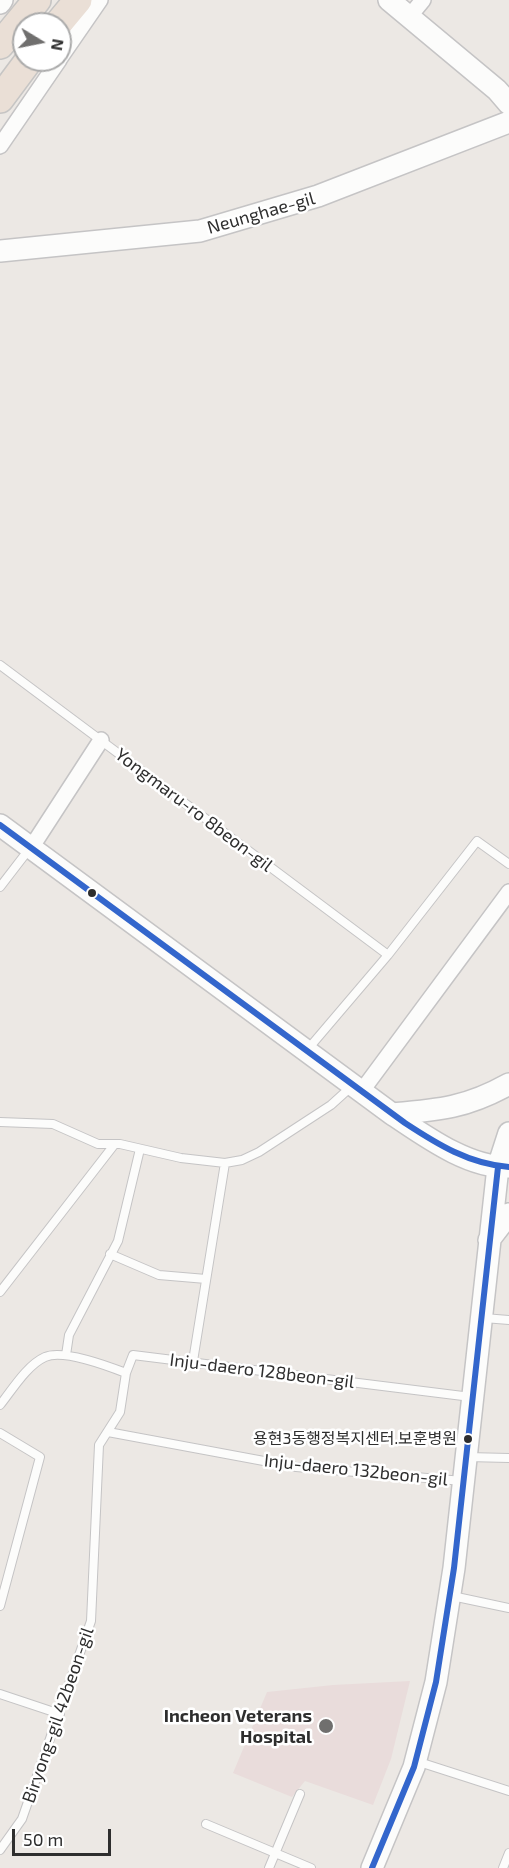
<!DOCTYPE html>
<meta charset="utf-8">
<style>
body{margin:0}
#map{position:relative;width:509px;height:1868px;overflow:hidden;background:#ece8e4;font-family:"Exo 2",sans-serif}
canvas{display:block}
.north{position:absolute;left:12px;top:12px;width:60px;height:60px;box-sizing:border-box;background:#fff;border:2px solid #ababab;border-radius:50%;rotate:100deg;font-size:16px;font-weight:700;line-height:24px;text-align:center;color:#2e2e2e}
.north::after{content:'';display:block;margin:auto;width:21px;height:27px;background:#706f6e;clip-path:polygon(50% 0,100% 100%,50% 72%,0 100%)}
.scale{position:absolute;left:12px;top:1829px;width:99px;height:27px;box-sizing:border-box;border:3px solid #2e2e2e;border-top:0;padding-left:8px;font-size:18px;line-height:21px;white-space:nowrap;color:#2e2e2e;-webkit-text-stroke:4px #fff;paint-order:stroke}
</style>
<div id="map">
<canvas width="509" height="1868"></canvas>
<div class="north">N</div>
<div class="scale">50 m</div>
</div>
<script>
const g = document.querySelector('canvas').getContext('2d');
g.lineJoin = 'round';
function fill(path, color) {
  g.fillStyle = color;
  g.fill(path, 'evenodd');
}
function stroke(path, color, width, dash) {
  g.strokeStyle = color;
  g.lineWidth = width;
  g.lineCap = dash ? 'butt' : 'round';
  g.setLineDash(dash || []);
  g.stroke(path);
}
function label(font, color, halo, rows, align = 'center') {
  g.font = font + ' "Exo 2","Noto Sans KR",sans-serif';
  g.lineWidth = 5;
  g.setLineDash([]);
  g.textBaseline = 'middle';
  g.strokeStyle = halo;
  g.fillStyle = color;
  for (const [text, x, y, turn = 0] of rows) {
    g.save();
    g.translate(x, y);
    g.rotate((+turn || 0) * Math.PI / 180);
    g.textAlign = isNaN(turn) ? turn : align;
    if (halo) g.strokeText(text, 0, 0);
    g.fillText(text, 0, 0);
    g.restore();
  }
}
fill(new Path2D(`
 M410,1681L391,1759L373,1805L305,1781L292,1797L233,1773L267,1692L333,1685Z`), '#e9dcdb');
const lane = new Path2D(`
 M0,665L388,955
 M0,887L30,848
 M308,1049L388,955L477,841L509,864
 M0,1122L53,1124L98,1144H120L181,1158L225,1163L242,1160L259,1152L331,1105L352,1086
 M110,1254L159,1275L206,1279
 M0,1292L114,1145
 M484,1318L509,1320
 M66,1355L69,1335L118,1241L140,1149
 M193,1361L225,1163
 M0,1405C12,1390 27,1365 45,1357C62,1349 108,1366 126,1373L133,1355L471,1397
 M108,1432L296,1467L463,1481
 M0,1433L40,1457L0,1606
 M467,1457L509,1458
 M452,1596L509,1608
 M0,1694L60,1714
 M416,1761L509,1791
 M206,1824L311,1868
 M0,1850L22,1819L91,1621L99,1445L120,1412L126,1373
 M269,1868L300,1794
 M503,1868L509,1853`);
const street = new Path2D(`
 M409,17L423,0
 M60,58L100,0
 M0,146L59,60
 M31,848L101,740
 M361,1092L509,892`);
const secondary = new Path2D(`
 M389,0L497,90L509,104
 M0,3L2,0
 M0,251L200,231L318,196L509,122
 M0,825L392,1114C425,1136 468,1168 509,1167
 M392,1114C439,1110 466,1108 509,1084
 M489,1240L509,1214
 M372,1868L414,1767L436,1682L454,1568L498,1167L509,1133`);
const highway = new Path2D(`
 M58,24L78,0
 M0,45L37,0
 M0,99L29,60`);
stroke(lane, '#c5c4c5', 10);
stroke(street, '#c5c4c5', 18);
stroke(secondary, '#c5c4c5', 24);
stroke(highway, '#c6c5c4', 30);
stroke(lane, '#fcfcfb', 8);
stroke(street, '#fcfcfb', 15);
stroke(secondary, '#fcfcfb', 21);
stroke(highway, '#eadfd6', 27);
stroke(new Path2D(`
 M0,825L405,1123C437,1144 469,1164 509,1167
 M372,1868L414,1767L436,1682L454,1568L498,1167`), '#36c', 6);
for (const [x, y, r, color] of [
 [92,893,5,"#2e2e2e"],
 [468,1439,5,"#2e2e2e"],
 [326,1726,8,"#706f6e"]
]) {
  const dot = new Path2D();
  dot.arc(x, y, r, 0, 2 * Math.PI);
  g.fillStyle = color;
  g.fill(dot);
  stroke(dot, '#fff', 2);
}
label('16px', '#2e2e2e', '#fff', [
 ["용현3동행정복지센터.보훈병원",457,1439]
], 'right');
label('18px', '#2e2e2e', '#fff', [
 ["Neunghae-gil",261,213,-16],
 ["Yongmaru-ro 8beon-gil",194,810,37],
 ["Inju-daero 128beon-gil",262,1371,7],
 ["Inju-daero 132beon-gil",356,1470,6],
 ["Biryong-gil 42beon-gil",58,1715,-71]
]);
label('bold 18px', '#2e2e2e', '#fff', [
 ["Incheon Veterans",312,1716],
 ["Hospital",312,1737]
], 'right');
</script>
